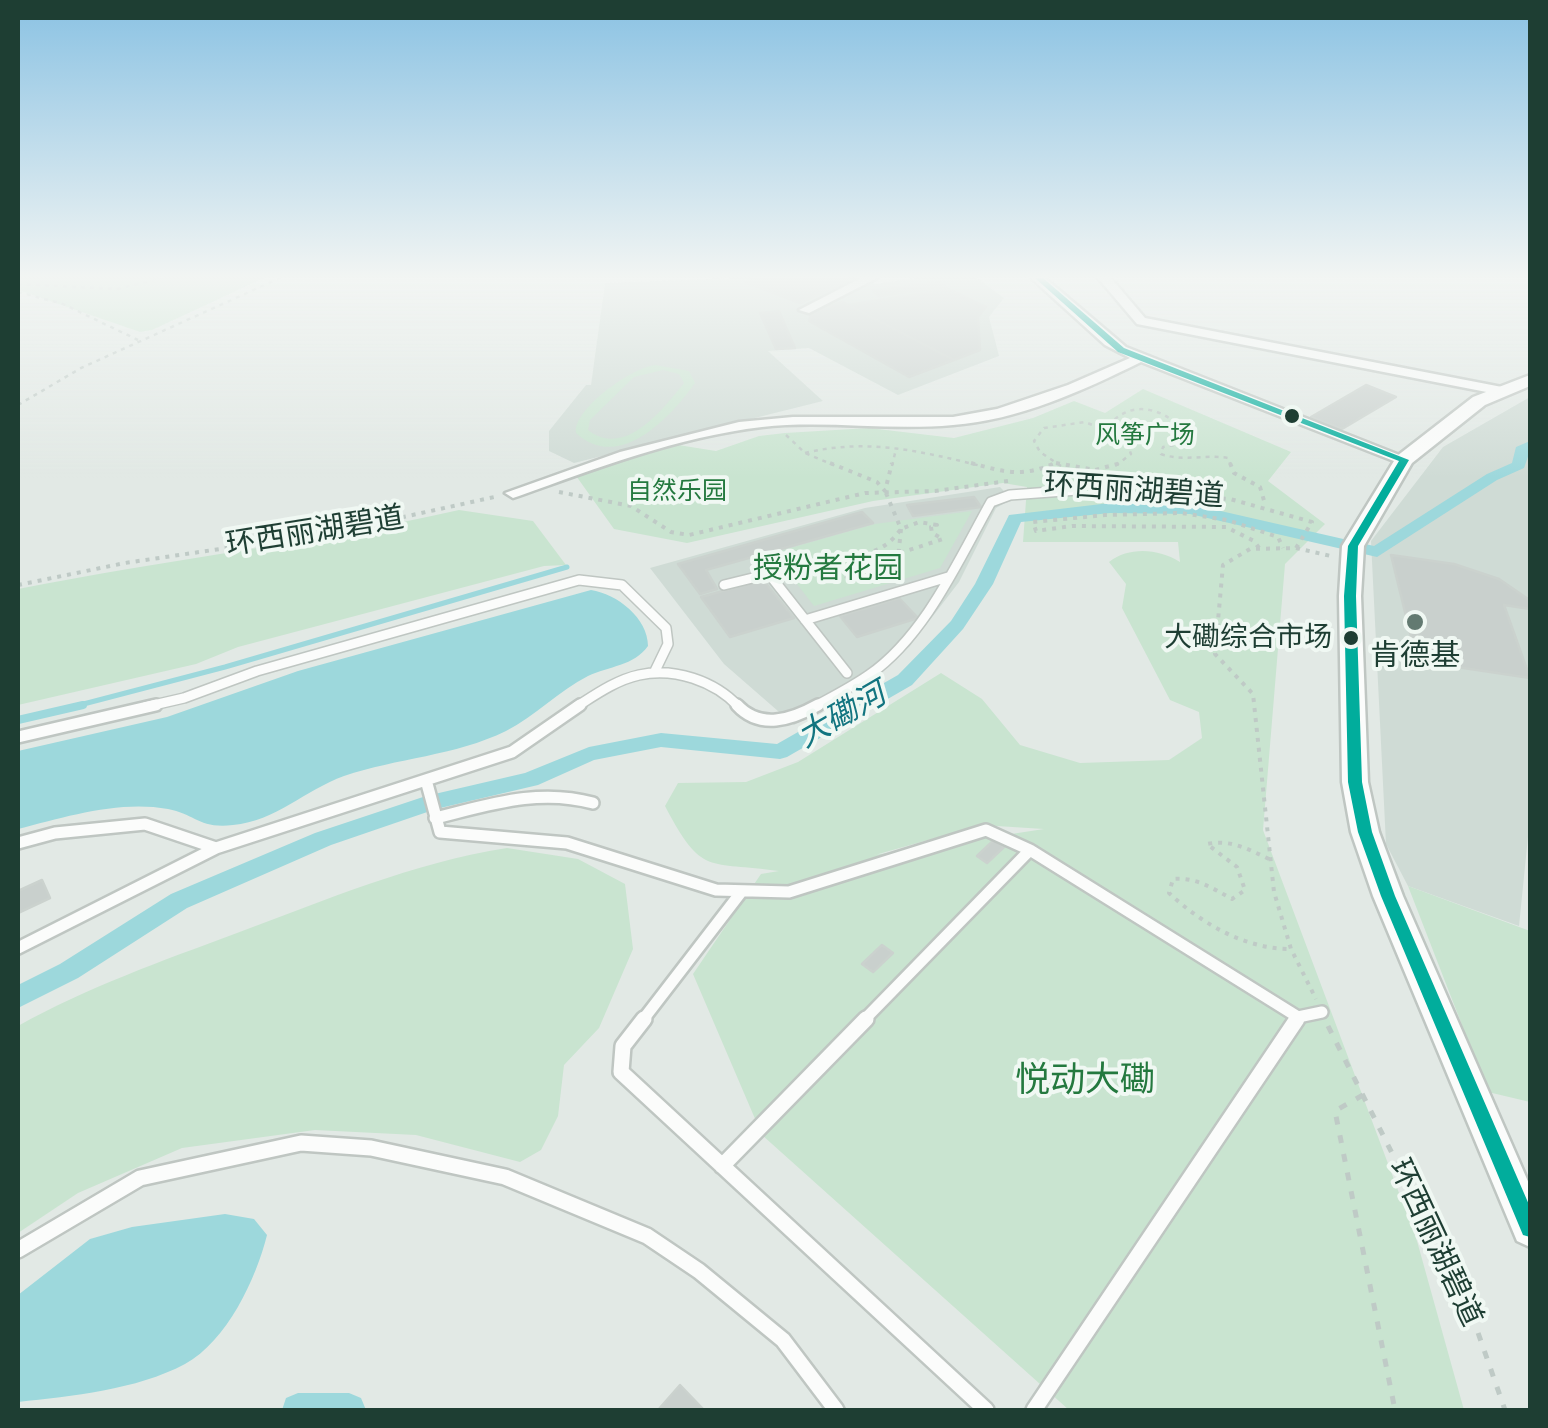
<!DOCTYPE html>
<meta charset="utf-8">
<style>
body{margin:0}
#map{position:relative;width:1548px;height:1428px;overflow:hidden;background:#e2e9e5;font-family:Karla,sans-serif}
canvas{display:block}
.frame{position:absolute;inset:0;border:20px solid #1e3e33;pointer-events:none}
</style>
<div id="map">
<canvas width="1548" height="1428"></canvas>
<div class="frame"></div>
</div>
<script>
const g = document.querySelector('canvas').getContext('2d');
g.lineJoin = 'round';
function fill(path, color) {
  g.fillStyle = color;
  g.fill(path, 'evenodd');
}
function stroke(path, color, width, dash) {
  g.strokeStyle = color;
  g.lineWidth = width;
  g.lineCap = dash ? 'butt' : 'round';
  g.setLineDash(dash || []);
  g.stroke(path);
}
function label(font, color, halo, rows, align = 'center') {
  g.font = font + ' Karla,"Noto Sans SC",sans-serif';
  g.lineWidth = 8;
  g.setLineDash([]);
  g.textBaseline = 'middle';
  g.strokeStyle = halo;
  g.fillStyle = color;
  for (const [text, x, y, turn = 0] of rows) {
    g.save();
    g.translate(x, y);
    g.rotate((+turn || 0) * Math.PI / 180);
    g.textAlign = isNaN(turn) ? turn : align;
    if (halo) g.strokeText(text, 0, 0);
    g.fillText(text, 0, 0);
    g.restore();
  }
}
fill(new Path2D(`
 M737,278H861L875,284L916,278H977L1004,298L989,317L999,356L898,395L809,348L768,351L823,401L574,463L549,451V431L586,385H591L605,283Z
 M1530,397V817L1519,926L1408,886L1386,844L1371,541L1443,447Z
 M1000,487L1012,499L996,508L959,582L910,646L879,675L794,725L724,664L650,568L865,508Z`), '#cfdbd5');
fill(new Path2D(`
 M18,278H264L152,330L140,332L18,290Z
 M655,365L689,371L695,383C671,417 619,473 576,433C573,409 631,368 655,365ZM663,370L679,374L684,383C663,409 625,459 588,430L590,420L634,377Z
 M1143,389L1291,452L1268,481L1325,524L1285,564L1263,830L1417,1241L1464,1410H1069L762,1135L693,974L761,874L779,871C708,861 702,877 665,806L678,783L746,782L798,762L941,673L982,699L1020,745L1080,763L1169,760L1202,738L1199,712L1170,700L1122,608L1126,584L1109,562C1130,546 1159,549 1180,562L1178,542H1023L1027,487L1003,483L873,501L687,543L614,529L574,473L672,444L716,451L759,436L785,433L869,428L954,438L1033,418L1074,401L1105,413ZM981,825L1044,829L874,855H875Z
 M459,510L533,521L566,565L544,566L238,647L196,664L18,705V589C164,560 313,543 459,510Z
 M972,511L940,568L814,606L773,553L875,524Z
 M507,848L578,859L625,884L633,949L599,1028L564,1065L558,1116L541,1150L520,1162L416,1135L315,1130L182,1148L78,1193L18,1233V1026C88,987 162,961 237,933C326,900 412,863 507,848Z
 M1408,886L1530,931V1102L1488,1092Z`), '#c9e4d0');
fill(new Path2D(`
 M591,590C617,594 648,618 648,646C634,666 609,666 588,676C559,691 535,716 506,731C455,756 397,758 344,776C305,790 276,821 233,825C199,829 195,814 168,809C119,800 65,817 18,829V751L167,717L298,671Z
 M225,1214L254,1219L267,1235C256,1279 227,1341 185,1364C136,1390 72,1396 18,1402V1295L90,1239L132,1227Z`), '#9dd8dc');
stroke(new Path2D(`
 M72,707L225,667L567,567`), '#9dd8dc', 5);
stroke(new Path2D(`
 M18,720L83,705`), '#9dd8dc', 8);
fill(new Path2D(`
 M1530,441V451L1524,468L1497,480L1377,557L1190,514L1110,513L1021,522L993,584L963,629L912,685L787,757L780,759L661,747L594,760L538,785L436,809L331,845L187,908L78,978L18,1008V985L60,964L171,894L315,833L426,796L525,773L589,747L661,733L777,744L898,675L951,621L975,584L1009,515L1110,503L1190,504L1374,546L1487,474L1512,463L1516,447Z
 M298,1393H349L361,1398L366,1410H282L286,1398Z`), '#9dd8dc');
const building = new Path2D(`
 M753,278H846L850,280L800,303L745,282Z
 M940,282L946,287L879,296L873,291Z
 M949,289L986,307L978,317L980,350L954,360L848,305Z
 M843,302L848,305L954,360L909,377L809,321L812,312Z
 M779,311L795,348L776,349L760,313Z
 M1366,385L1396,397L1342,429L1311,417Z
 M974,497L981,507L913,516L907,505Z
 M862,512L873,523L706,570L717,589L700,594L678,564Z
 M1391,555L1454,564L1499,579L1528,599L1530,609L1504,605L1530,678L1417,661Z
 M763,580L794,618L730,637L701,597Z
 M899,598L918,618L857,637L840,616Z
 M994,840L1004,847L987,863L977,856Z
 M42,880L50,898L18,913V891Z
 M882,945L893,953L873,972L862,964Z
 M680,1385L704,1410H658Z`);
fill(building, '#c9d0cd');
stroke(building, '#cbd2ce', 2.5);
const serviceFar2 = new Path2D(`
 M724,585L769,574L847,673
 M805,620L948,577
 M145,707L184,698L257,671L579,580L622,585L666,628L668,644L654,673
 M576,707C595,695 616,680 639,675C674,667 715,681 739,707
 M814,707C832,697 852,687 869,675C925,636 958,561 991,502L1010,495L1078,490`);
const serviceFar1 = new Path2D(`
 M737,705C760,730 791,720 818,705
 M18,737L156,705
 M426,780L440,832L567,843L716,890L789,892L986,830L1030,850L1298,1017L1322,1012
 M435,818C489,805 538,788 593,803
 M18,843L55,833L145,824L216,848
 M18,948L216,848L512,752L580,705
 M642,1021L742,891
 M863,1021L1030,850
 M1295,1021L1298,1017`);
const service = new Path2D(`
 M644,1019L623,1046L621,1072L986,1410
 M722,1166L866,1019
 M18,1250L140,1178L301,1143L371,1148L505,1177L647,1236L699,1271L783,1340L836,1410
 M1034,1410L1297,1019`);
const minor = new Path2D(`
 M861,278H877L809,313L799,310Z
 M1031,278H1045L1126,347L1412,460L1409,463H1399L1141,362C1082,391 1019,420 953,425C889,431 825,420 762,427C678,437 597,468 519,496L513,498L505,493L620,452L739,422L793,417H953L997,409L1068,385L1130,358L1105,345Z
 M1098,278H1111L1145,318L1502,387L1509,391L1502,395L1137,324Z`);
const tertiary = new Path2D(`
 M1530,375V386L1485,405L1412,463L1364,546L1361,596L1368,782L1379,832L1403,896L1530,1186V1247L1517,1241L1373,896L1351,832L1342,782L1339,596L1342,546L1397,456L1473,397Z`);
stroke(serviceFar2, '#bfc6c2', 12);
stroke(serviceFar1, '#bfc6c2', 16);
stroke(service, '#bfc6c2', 20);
stroke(minor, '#bfc6c2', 5);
stroke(tertiary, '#bfc6c2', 5);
stroke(new Path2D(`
 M18,284L117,289L163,278
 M18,292L63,304L138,340
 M18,405L81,368L280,278
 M786,435L805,453L836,466
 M1122,435L1114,420C1140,397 1172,414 1191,438L1186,443L1163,447L1161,454C1183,462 1205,454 1228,458L1231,466
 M805,453C866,438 921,451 981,466
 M892,466L896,449
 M1049,466L1055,463
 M1061,466L1040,452L1034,441L1044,428L1085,422L1125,438L1131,454L1115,466`), '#bfcac6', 2.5, [4, 5]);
stroke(new Path2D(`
 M830,463L877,482L885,491L892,463
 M971,463C1005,472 1021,478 1055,463
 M1056,463L1095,470L1121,463
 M1230,463L1234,473L1260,487L1265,504
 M1092,490L1230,499L1312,522L1296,548L1250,549L1223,565L1215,654L1253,694L1274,892L1291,949L1316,999
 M559,492L631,506L671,532L689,535L865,493L935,491L1008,481
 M886,493L901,529
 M901,529L897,568C876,581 856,586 835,570C860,547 879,560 901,529Z
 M1259,548L1254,541L1226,527L1072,526L1036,531L1033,522L1105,515L1181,513L1227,520L1278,537L1283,548
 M1296,548L1331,556
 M900,553L943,539L932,533L931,527L937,525L919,522L901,529
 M18,585L125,563L335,532L499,496
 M1269,859C1248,849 1230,839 1207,844L1237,867L1245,890L1232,899C1212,888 1196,877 1173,879L1169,893C1202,924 1245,949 1291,949`), '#bfcac6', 4, [4, 6]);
stroke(new Path2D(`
 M1328,1026L1468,1304L1505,1410
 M1363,1095L1335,1111L1395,1410`), '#bfcac6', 5, [8, 11]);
stroke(serviceFar2, '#fbfcfb', 9);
stroke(serviceFar1, '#fbfcfb', 11);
stroke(service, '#fbfcfb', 15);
fill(minor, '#fbfcfb');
fill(tertiary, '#fbfcfb');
fill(new Path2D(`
 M1035,278H1043L1124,348L1409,460L1358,546L1356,596L1362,782L1372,832L1395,896L1530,1207V1237L1523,1235L1381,896L1358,832L1348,782L1344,596L1348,546L1399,461L1118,352Z`), '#01ad9c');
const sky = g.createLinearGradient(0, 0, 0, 478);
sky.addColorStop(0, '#8ac2e3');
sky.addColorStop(0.58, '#f2f5f3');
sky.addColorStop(1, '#f2f5f300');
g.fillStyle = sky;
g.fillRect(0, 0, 1548, 478);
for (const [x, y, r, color] of [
 [1292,416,9,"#1e3e33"],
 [1415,622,10,"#637a71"],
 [1351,638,9,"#1e3e33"]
]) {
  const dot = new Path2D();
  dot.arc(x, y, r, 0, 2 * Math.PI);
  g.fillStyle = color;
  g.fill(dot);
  stroke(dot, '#f0f8f3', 4);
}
label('25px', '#24793f', '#f0f8f3', [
 ["风筝广场",1145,436],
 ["自然乐园",677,492]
]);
label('28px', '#1e3e33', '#f0f8f3', [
 ["大磡综合市场",1332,638]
], 'right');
label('30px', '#1e3e33', '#f0f8f3', [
 ["环西丽湖碧道",1134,491,4],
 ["环西丽湖碧道",315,532,-9],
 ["环西丽湖碧道",1435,1243,65]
]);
label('30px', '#24793f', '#f0f8f3', [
 ["授粉者花园",828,569]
]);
label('30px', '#1e3e33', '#f0f8f3', [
 ["肯德基",1415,656]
]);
label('italic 32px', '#127580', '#f0f8f3', [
 ["大磡河",842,716,-30]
]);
label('35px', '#24793f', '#f0f8f3', [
 ["悦动大磡",1085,1081]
]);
</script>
